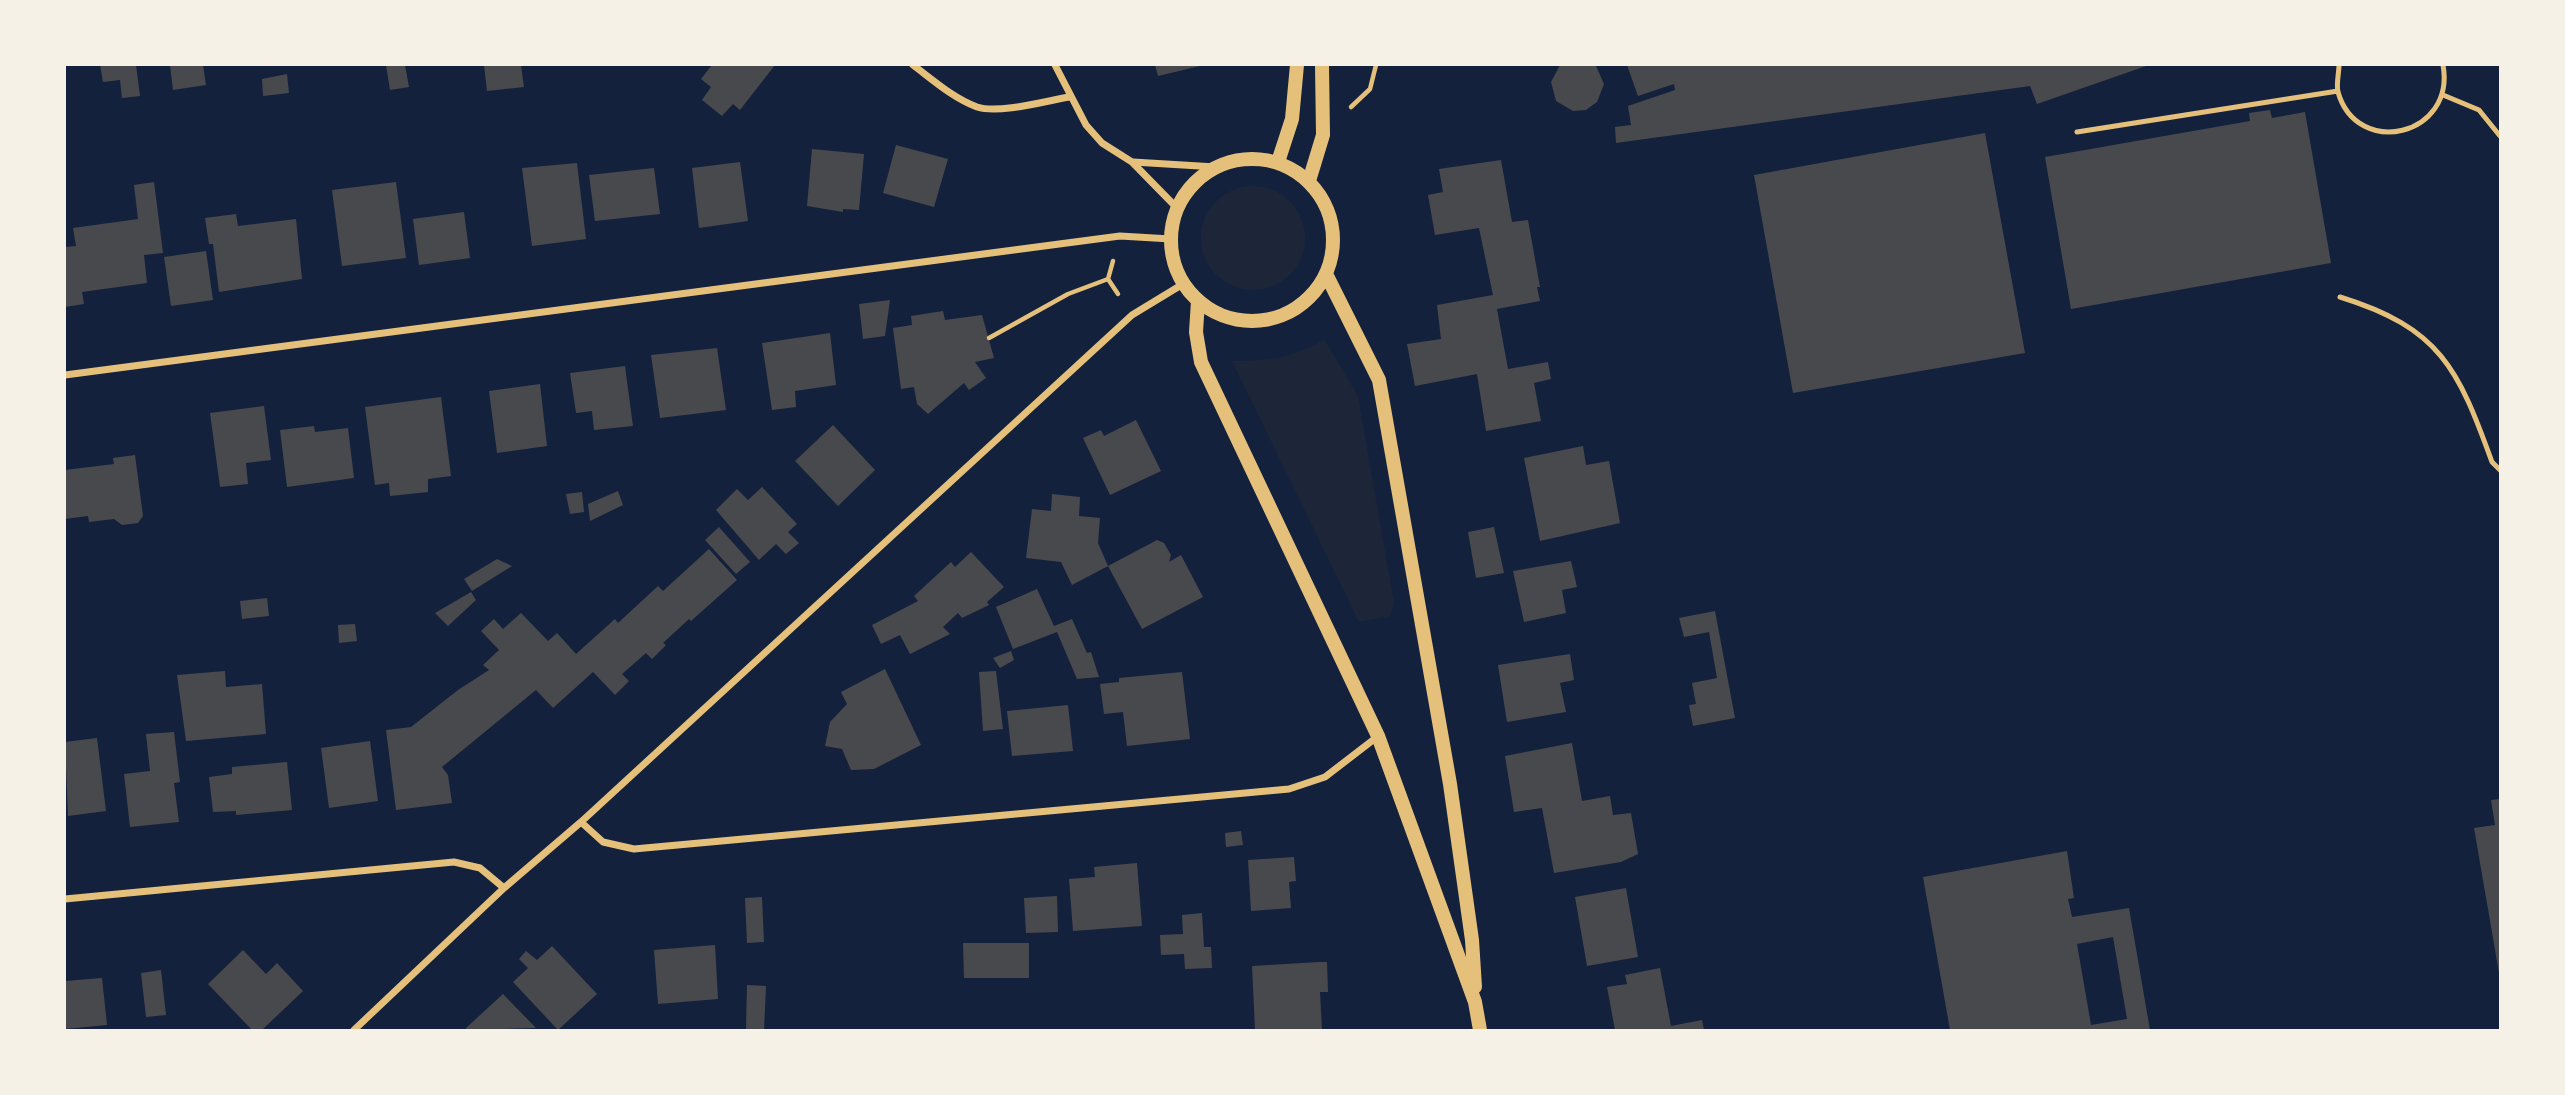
<!DOCTYPE html>
<style>
body{margin:0}
#map{position:relative;width:2565px;height:1095px;overflow:hidden;background:#14213d;font-family:"Varela Round",sans-serif}
canvas{display:block}
.frame{position:absolute;inset:0;border:66px solid #f6f1e7;pointer-events:none}
</style>
<div id="map">
<canvas width="2565" height="1095"></canvas>
<div class="frame"></div>
</div>
<script>
const g = document.querySelector('canvas').getContext('2d');
g.lineJoin = 'round';
function fill(path, color) {
  g.fillStyle = color;
  g.fill(path, 'evenodd');
}
function stroke(path, color, width, dash) {
  g.strokeStyle = color;
  g.lineWidth = width;
  g.lineCap = dash ? 'butt' : 'round';
  g.setLineDash(dash || []);
  g.stroke(path);
}
fill(new Path2D(`
 M1201 238a52 52 0 1 1 104 0a52 52 0 1 1-104 0Z
 M1324,339L1358,396L1394,603L1390,616L1359,622L1232,361C1267,361 1295,358 1324,339Z`), '#1d2539');
fill(new Path2D(`
 M100,65H136L140,96L122,98L120,80L103,82Z
 M170,65H203L206,85L173,90Z
 M386,65H405L409,87L390,90Z
 M484,65H521L524,87L487,91Z
 M712,65H775L740,110L733,104L722,116L702,100L711,87L701,79Z
 M1155,65H1200V66L1158,76Z
 M1560,65L1596,66L1604,84L1597,102L1586,110L1573,111L1556,101L1551,82Z
 M1627,65H2149L2037,104L2030,86L1616,143L1615,127L1631,125L1628,106L1675,90L1674,84L1638,96Z
 M287,74L289,93L263,96L262,79Z
 M2270,110L2272,118L2305,112L2331,263L2071,309L2045,157L2250,121L2249,113Z
 M1985,133L2025,353L1793,393L1754,175Z
 M896,145L948,159L934,207L883,193Z
 M812,149L864,154L859,210L843,209V212L807,206Z
 M1501,160L1512,222L1528,220L1540,287H1537L1540,301L1497,309L1508,369L1548,362L1551,379L1534,383L1541,421L1486,431L1477,374L1415,386L1407,344L1441,339L1437,305L1493,295L1479,228L1435,235L1428,195L1443,192L1439,169Z
 M740,162L748,221L699,228L692,168Z
 M577,163L586,239L532,246L522,168Z
 M654,168L660,214L595,221L589,175Z
 M154,182L163,253L144,255L147,283L82,292L84,304L65,307V247L76,246L73,228L138,219L134,185Z
 M396,182L406,258L342,266L332,190Z
 M464,212L470,258L419,265L413,219Z
 M236,214L238,226L296,219L302,279L219,292L213,244H209L205,218Z
 M206,251L213,300L171,306L164,257Z
 M890,300L885,336L863,339L859,304Z
 M943,311L945,320L982,315L994,358L975,362L986,378L969,390L964,383L928,414L917,404L914,387L901,389L893,328L912,325L911,316Z
 M830,333L836,385L795,391L796,407L772,410L762,343Z
 M717,348L726,410L660,418L651,355Z
 M625,366L633,426L594,430L592,411L576,413L570,373Z
 M540,384L547,446L497,453L489,391Z
 M441,397L451,476L428,479V492L390,496L389,483L375,485L365,407Z
 M264,406L271,460L246,463L248,484L220,487L210,413Z
 M1136,420L1161,471L1110,495L1083,438L1101,430L1104,436Z
 M833,425L875,470L838,506L795,461Z
 M314,426L315,432L348,428L354,478L287,487L280,430Z
 M1583,446L1586,465L1609,461L1620,523L1540,541L1524,458Z
 M135,455L143,516L138,523L122,525L114,519L89,522L88,516L65,519V470L114,464L113,458Z
 M762,487L797,524L788,532L799,543L786,554L776,544L759,560L716,510L737,489L748,500Z
 M618,491L623,505L590,521L588,504Z
 M582,492L584,512L570,514L566,494Z
 M1052,494L1080,497L1079,516L1100,518L1098,543L1108,566L1072,585L1061,562L1026,558L1032,509L1051,511Z
 M719,527L750,562L736,574L705,540Z
 M1494,527L1504,573L1476,578L1468,532Z
 M1157,540L1164,543L1171,555L1169,562L1181,555L1203,597L1142,629L1108,566Z
 M709,549L737,580L691,621L689,619L663,643L666,645L652,659L646,653L622,674L629,681L615,695L593,672L553,708L536,690L442,767L448,775L452,803L396,810L386,730L411,727L458,690L489,670L483,665L499,650L481,631L494,619L503,629L521,613L548,641L557,633L576,654L615,619L618,623L658,586L663,591Z
 M971,552L1004,587L987,602L989,605L962,618L958,613L943,627L950,634L910,654L900,635L881,644L872,625L918,601L914,596L951,562L955,567Z
 M497,559L512,566L472,591L464,579Z
 M1571,561L1577,587L1562,590L1566,613L1524,622L1513,571Z
 M1037,589L1054,626L1072,619L1087,653L1091,652L1099,677L1077,679L1057,632L1013,649L996,607Z
 M471,592L476,600L448,626L435,613Z
 M267,598L269,616L242,619L240,601Z
 M1715,611L1735,718L1693,726L1689,705L1696,704L1692,683L1717,678L1709,632L1684,637L1679,618Z
 M355,624L357,641L339,643L338,625Z
 M1011,651L1014,660L1000,668L993,658Z
 M1570,654L1574,680L1560,683L1566,712L1507,722L1498,665Z
 M885,669L921,745L874,769L851,770L842,749L825,746L830,722L847,704L841,692Z
 M225,671L226,687L262,684L266,734L186,741L177,675Z
 M996,671L1003,729L983,731L979,672Z
 M1182,672L1190,739L1127,746L1123,712L1104,714L1100,684L1119,682V678Z
 M1068,705L1073,751L1012,756L1007,711Z
 M174,732L180,782L174,783L179,822L130,827L124,774L150,771L146,734Z
 M97,738L106,811L68,816L65,742Z
 M370,741L378,801L329,808L321,748Z
 M1572,743L1582,801L1610,796L1613,815L1631,813L1638,854L1621,862L1554,873L1542,808L1514,812L1505,756Z
 M287,762L292,810L236,815V811L213,812L209,777L232,774V767Z
 M2500,799V973H2499L2474,828L2495,825L2491,800Z
 M1241,831L1243,845L1226,847L1225,833Z
 M2067,851L2074,898L2068,899L2072,917L2129,908L2150,1030H1950L1923,877ZM2113,937L2127,1019L2091,1025L2077,944Z
 M1294,857L1296,881L1289,882L1291,908L1251,911L1248,860Z
 M1137,863L1142,926L1073,931L1069,879L1095,877L1094,867Z
 M1626,888L1638,957L1587,966L1575,897Z
 M1057,896L1058,932L1026,933L1024,898Z
 M762,897L764,942L747,943L745,898Z
 M1202,913L1204,947H1211L1212,968L1185,969L1184,954L1161,955L1160,935L1183,934L1182,915Z
 M963,943H1029V978H964Z
 M715,945L718,999L658,1004L654,950Z
 M552,946L597,994L558,1030L513,982L528,968L519,959L526,951L537,960Z
 M243,950L266,974L277,963L303,991L262,1030H252L208,984Z
 M1319,962H1327L1328,992H1320L1322,1030H1255L1252,966Z
 M1660,968L1671,1026L1702,1020L1704,1030H1615L1607,987L1627,984L1625,975Z
 M161,970L166,1015L146,1017L141,973Z
 M102,978L107,1025L65,1029V981Z
 M747,985L766,986L764,1030H746Z
 M503,994L536,1028L467,1030L466,1028Z`), '#48494c');
stroke(new Path2D(`
 M1351,107L1370,89L1376,65
 M1113,261L1108,279L1118,294
 M989,338L1068,294L1108,279`), '#e5c07b', 4.5);
stroke(new Path2D(`
 M2339,65C2339,73 2336,84 2338,92C2357,159 2456,136 2443,65
 M2443,95L2479,110L2500,136
 M2077,132L2338,91
 M2340,297C2440,328 2458,368 2492,462L2500,470`), '#e5c07b', 5);
stroke(new Path2D(`
 M913,65C933,80 953,98 977,107C999,114 1046,101 1069,97
 M1055,65L1086,125L1102,143L1132,162L1177,208
 M1133,162L1216,167
 M65,375L1120,236L1171,239
 M581,822L603,842L634,849L1289,789L1325,777L1377,737
 M65,899L454,862L480,868L504,888
 M354,1030L504,888L581,822L1132,315L1183,284`), '#e5c07b', 7);
stroke(new Path2D(`
 M1171 240a81 81 0 1 1 162 0a81 81 0 1 1-162 0Z
 M1278,162L1292,119L1297,65
 M1309,181L1323,135L1322,65
 M1326,274L1379,380L1450,784L1472,940L1475,987
 M1198,301L1196,332L1201,362L1378,736L1475,1002L1480,1030`), '#e5c07b', 14);
</script>
